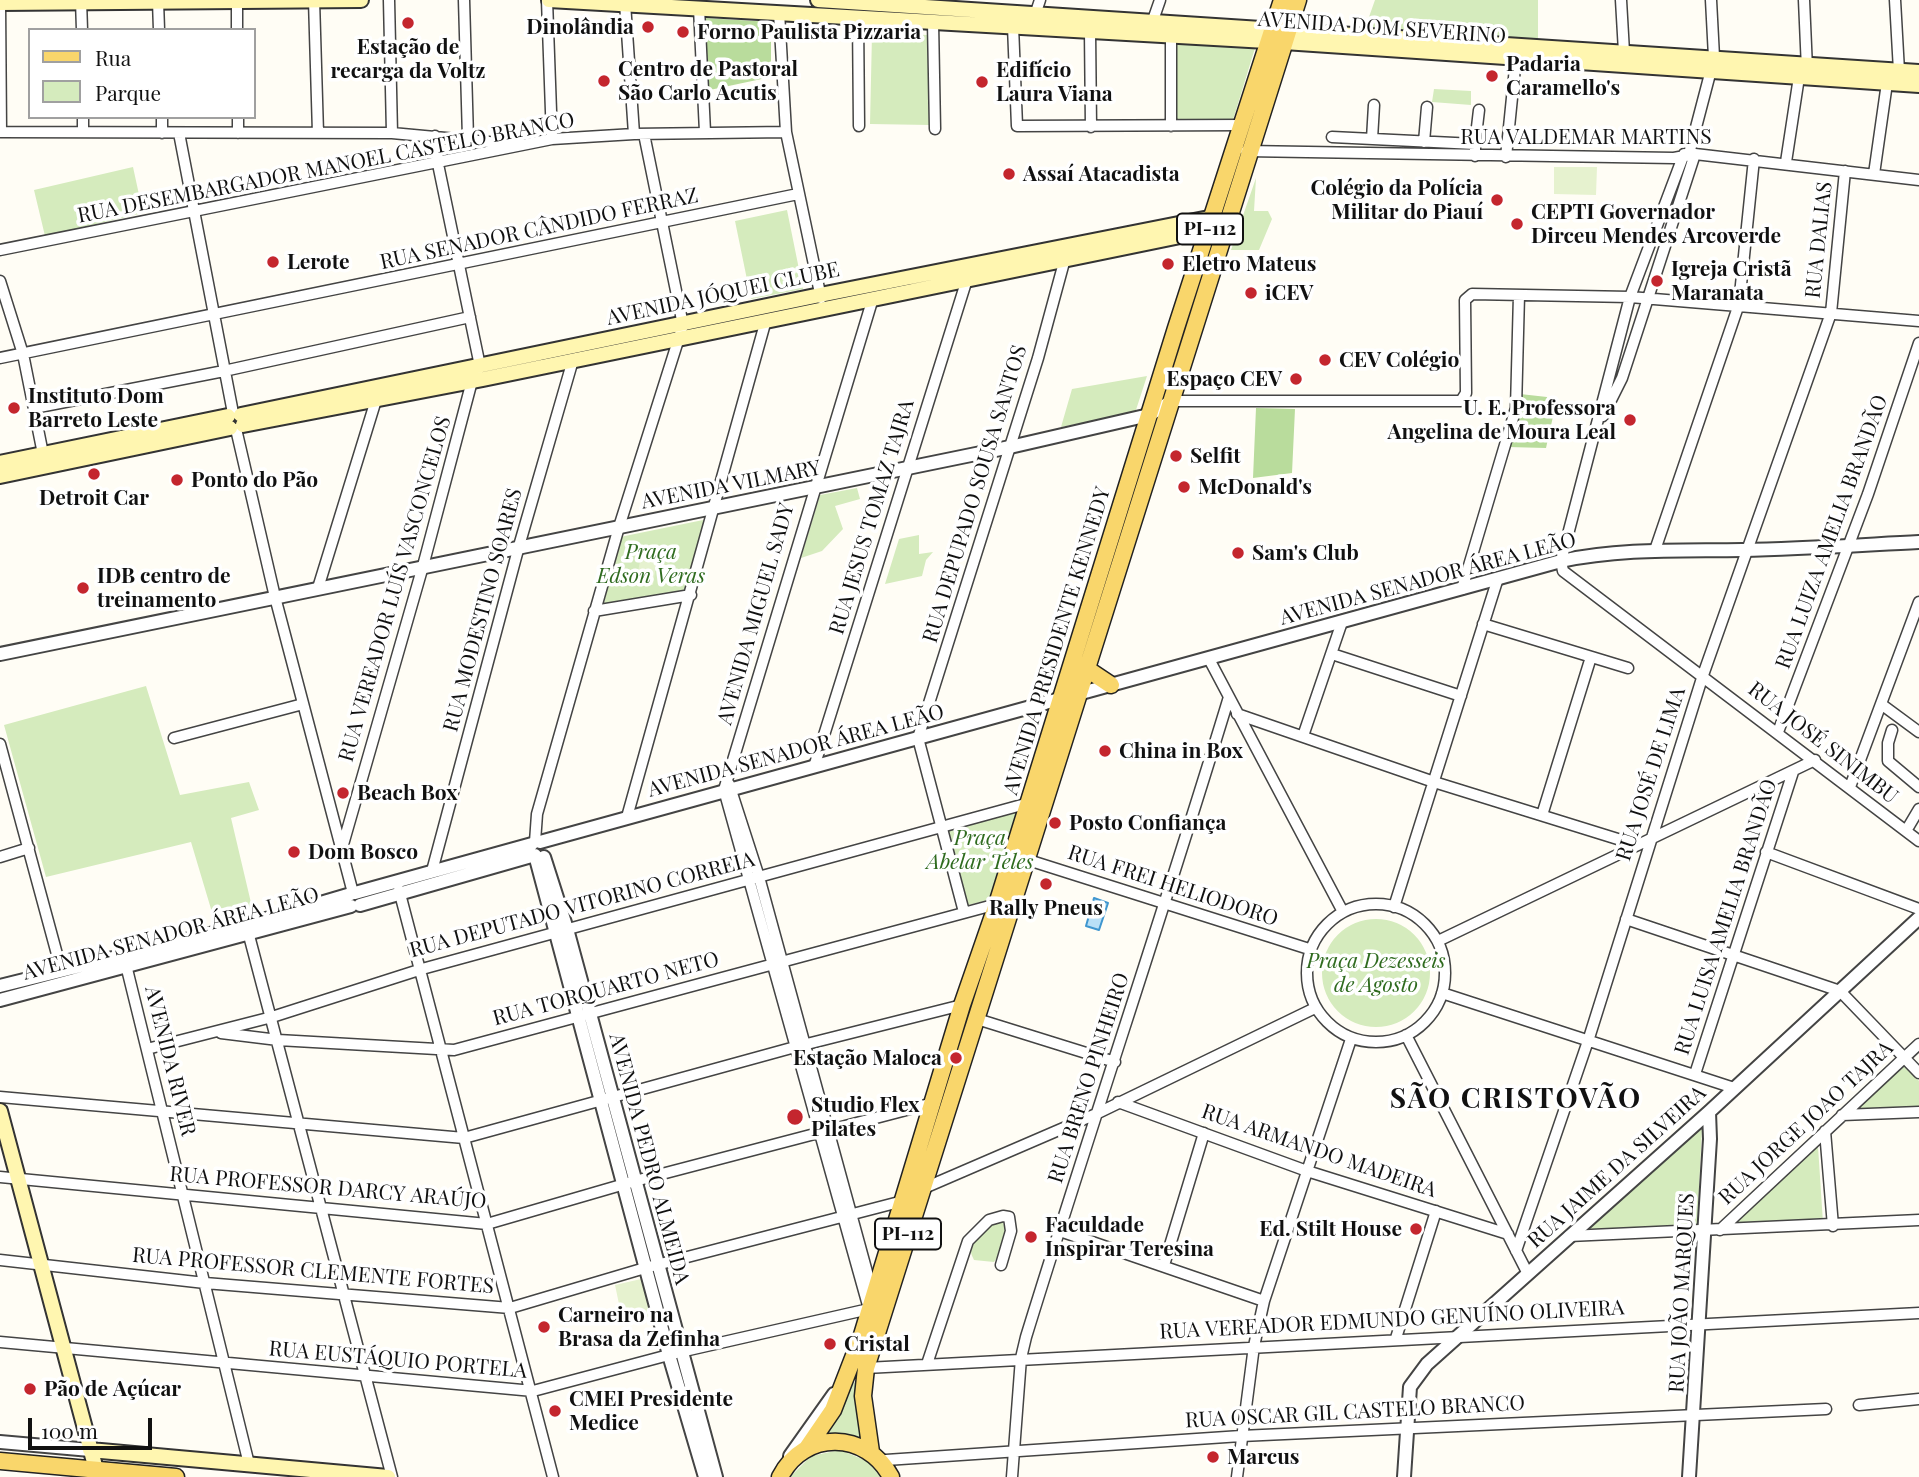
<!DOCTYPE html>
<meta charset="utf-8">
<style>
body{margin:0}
#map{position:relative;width:1919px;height:1477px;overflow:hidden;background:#fffdf5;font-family:"Playfair Display",serif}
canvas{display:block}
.legend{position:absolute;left:28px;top:28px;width:228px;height:91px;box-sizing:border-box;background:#fff;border:2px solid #a0a0a0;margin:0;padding:9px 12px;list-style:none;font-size:21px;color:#111}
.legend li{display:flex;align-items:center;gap:14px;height:35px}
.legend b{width:35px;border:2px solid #a0a0a0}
.scale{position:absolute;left:28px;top:1418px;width:124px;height:32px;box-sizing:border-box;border:4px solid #111;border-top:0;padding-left:9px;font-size:21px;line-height:24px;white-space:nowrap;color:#111;-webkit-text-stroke:5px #fff;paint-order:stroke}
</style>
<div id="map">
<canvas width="1919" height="1477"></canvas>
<ul class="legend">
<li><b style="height:9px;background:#f9d66b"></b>Rua</li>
<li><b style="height:19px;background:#d5ebbd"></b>Parque</li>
</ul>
<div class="scale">100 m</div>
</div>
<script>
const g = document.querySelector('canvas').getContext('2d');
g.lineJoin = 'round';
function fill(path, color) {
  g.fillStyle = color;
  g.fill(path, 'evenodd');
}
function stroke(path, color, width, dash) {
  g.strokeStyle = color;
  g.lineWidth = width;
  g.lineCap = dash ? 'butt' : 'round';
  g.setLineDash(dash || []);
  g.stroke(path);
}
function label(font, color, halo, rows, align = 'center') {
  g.font = font + ' "Playfair Display",serif';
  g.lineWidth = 7;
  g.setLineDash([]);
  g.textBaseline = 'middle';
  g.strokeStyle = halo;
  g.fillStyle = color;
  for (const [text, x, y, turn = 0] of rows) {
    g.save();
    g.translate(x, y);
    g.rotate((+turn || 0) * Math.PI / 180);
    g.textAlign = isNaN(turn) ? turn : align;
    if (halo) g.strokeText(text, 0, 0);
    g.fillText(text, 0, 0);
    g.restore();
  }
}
fill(new Path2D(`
 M1375,0H1538V42L1364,31Z
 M872,34L932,35L930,125L870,124Z
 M1176,44L1255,48L1233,120L1175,121Z
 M1434,89L1471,91V105L1432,102Z
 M133,167L143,213L45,236L34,190Z
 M1256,178L1254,211H1268L1272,219L1259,250H1231Z
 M787,210L803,289L751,299L735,221Z
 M1147,376L1135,413L1061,427L1072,389Z
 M857,488L860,499L835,506L843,529L822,551L801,558L820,495Z
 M708,519L686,592L603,607L620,537Z
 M919,535V554L933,552L926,560L922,576L885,584L899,539Z
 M146,686L180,795L249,782L259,810L231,818L252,907L214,919L191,842L46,877L4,725Z
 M1029,803L996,898L964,906L941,826Z
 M1322 973a54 54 0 1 1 108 0a54 54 0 1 1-108 0Z
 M1903,1062L1919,1081V1108L1854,1110Z
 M1702,1128L1697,1229L1584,1231Z
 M1818,1146L1823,1223L1731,1228Z
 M1002,1220C1009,1236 1004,1248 994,1262L974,1260C962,1237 983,1228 1002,1220Z
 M855,1382L864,1441L824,1437L845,1393Z
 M840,1450L867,1461L881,1477H790L811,1456Z`), '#d5ebbd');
fill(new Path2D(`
 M705,18L771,22V77L705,91Z
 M1520,394L1547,397L1554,412L1546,448L1508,447Z
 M1256,408L1295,409L1292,473L1253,478Z`), '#b9dc9c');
fill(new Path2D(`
 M1554,167H1597L1596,195L1554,194Z
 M641,556L657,559L653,585L636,582Z
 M641,1279L651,1316L623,1323L615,1285Z`), '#e6f2cf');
const water = new Path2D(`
 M1094,898L1108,903L1099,930L1086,926Z`);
fill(water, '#b9e0f7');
stroke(water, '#3f96cf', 2);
const minor = new Path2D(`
 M81,0L82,30
 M314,0L318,133
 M389,0L392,133
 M464,0L468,138
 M547,0L552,139
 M1621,0L1624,52
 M1711,0L1714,57
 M1804,0L1807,69
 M1895,0L1899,71
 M158,1L159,30
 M237,1V30
 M0,3L1,132
 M625,3L634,134
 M699,8L705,132
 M779,12L786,132L821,298
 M1035,15L1040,0
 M858,17L859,126
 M933,22L935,129
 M1152,23L1160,0
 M1013,26L1017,126L1243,125
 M1090,31L1091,127
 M83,117V132
 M162,117V133
 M238,117V133
 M1171,126V36
 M0,132L392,133L521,145
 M179,133L233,413
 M1332,137L1475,144V156
 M1372,139L1374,105
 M1424,142L1427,107
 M1475,144L1479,110
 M1246,151L1674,158L1695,154L1919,180
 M1684,154L1630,297L1561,561L1563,571L1919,841
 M1689,154L1711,70
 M1506,157L1516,58
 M1786,162L1799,77
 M1874,174L1887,83
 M0,250L552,139L634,134L786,132
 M0,281L23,354L43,454
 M0,358L798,194
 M1172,401H1461L1466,393L1465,300L1472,294L1630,297L1919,321
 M34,408L224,371L470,317
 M1603,416L1622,378L1695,154
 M236,429L275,597L353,893
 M1655,550L1739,304L1754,159
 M318,588L376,400
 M1462,589L1516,408L1519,295
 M594,611L691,595
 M1483,624L1628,668
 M1332,654L1461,696
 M1209,659L1343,912
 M1881,704L1919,732
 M1237,714L1434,782L1637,845
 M1892,730L1888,743V761L1919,787
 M1778,732L1868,494L1919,343
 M1303,736L1342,622
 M174,738L303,704
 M0,744L61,969
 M814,767L968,276
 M729,784L759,877L873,1294
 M1850,787L1919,602
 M1542,815L1591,657
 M627,817L766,320
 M1906,831L1919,809
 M535,842L537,814L619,527L683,325L644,134
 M342,848L423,566L472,381L480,366L438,164L435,136
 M1766,852L1919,909
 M0,857L29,848
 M1025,859L1309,949
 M432,871L519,546L573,360
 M399,890L553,1477
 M1307 973a69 69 0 1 1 138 0a69 69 0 1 1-138 0Z
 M1394,907L1498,578
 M964,912L918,738L1038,358L1066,255
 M1626,919L1840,991L1919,1073
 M247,928L392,1477
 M1438,941L1815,760
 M125,961L249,1464
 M1442,993L1734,1088
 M977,1019L1115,1062
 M221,1033L278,1040L454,1050L997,904
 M1406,1035L1527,1272
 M147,1049L272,1017L422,969L1029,803
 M1695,1074L1793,772
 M0,1097L464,1138L795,1047L962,1005
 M1118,1102L1307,1171L1508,1234
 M1842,1115L1919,1112
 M1825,1131L1833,1226
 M0,1177L487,1224L635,1181L933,1103
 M922,1189L1096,1114L1315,1008
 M1720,1230L1919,1044
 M1060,1231L1264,1301
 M1569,1236L1919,1220
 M1516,1251L1589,1038L1703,675L1831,313L1845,171
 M0,1260L205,1283L510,1308L645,1268L903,1201
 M1164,1265L1204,1133
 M1396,1338L1436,1211
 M0,1342L533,1391L680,1352L869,1309L724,790L873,298
 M927,1364L968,1241L989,1220L1003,1216L1009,1217L1011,1231L1001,1265
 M866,1368L1919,1313
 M1859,1405L1919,1399
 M886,1460L1241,1436L1826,1409
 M1012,1477L1021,1358L1026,1337C1092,1123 1164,911 1229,697
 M1237,1477L1254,1346L1264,1301L1351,1039`);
const tertiary = new Path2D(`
 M0,654L1010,447L1149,415L1172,401
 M540,842L1561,561C1621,548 1682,551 1742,550C1801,549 1860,545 1919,542
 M544,857L567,929L716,1477
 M355,893L532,844
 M360,905L535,855L669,1355L705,1477
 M0,986L246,925L351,894
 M0,1000L351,906
 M0,1442L90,1450
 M790,1456L834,1394
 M1404,1477L1410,1387L1427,1364L1709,1112L1919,918
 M1689,1477L1710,1139L1709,1112`);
const secondary = new Path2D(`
 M549,0L1284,42L1919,85
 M818,0L1919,72
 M0,3L361,0
 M241,415L820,295L1214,217
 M243,425L483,379L1190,234L1208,237
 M0,463L228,416
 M0,476L230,428
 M0,1111L98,1477
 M90,1450L388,1477`);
const primary = new Path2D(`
 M1087,669L1111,685
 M807,1448L833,1410L862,1335L962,1005L997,904L1176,328L1282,0
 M871,1452L863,1396L866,1368L1298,0
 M0,1461L176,1477
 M780,1477C804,1429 867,1431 891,1477`);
stroke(minor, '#444', 13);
stroke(tertiary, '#444', 16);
stroke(secondary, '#333', 18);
stroke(primary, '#222', 19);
stroke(minor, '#fff', 10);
stroke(tertiary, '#fff', 12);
stroke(secondary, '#fff6b0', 14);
stroke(primary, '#f9d66b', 16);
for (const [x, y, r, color] of [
 [408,23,7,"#c4262e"],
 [648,27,7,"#c4262e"],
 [683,32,7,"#c4262e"],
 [1492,76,7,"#c4262e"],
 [604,81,7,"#c4262e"],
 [982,82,7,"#c4262e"],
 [1009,174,7,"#c4262e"],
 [1497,200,7,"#c4262e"],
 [1517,224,7,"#c4262e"],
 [273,262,7,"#c4262e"],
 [1168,264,7,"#c4262e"],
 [1657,281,7,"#c4262e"],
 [1251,293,7,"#c4262e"],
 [1325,360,7,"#c4262e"],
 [1296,379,7,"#c4262e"],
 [14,408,7,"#c4262e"],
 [1630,420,7,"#c4262e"],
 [1176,456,7,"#c4262e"],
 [94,474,7,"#c4262e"],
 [177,480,7,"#c4262e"],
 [1184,487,7,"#c4262e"],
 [1238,553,7,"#c4262e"],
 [83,588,7,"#c4262e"],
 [1105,751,7,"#c4262e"],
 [343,793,7,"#c4262e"],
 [1055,823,7,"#c4262e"],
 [294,852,7,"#c4262e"],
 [1046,884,7,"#c4262e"],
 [956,1058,7,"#c4262e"],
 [795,1117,9,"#c4262e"],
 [1416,1229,7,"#c4262e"],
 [1031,1237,7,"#c4262e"],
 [544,1327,7,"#c4262e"],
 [830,1344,7,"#c4262e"],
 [30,1389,7,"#c4262e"],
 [555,1411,7,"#c4262e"],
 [1213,1457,7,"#c4262e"]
]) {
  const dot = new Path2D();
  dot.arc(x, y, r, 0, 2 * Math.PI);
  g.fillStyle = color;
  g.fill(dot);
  stroke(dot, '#fff', 2.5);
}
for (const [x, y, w] of [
 [1210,229,66],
 [908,1234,66]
]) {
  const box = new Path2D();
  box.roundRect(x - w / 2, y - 15.5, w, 31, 5);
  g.fillStyle = '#fff';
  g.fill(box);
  stroke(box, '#111', 2);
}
label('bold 19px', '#111', null, [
 ["PI-112",1210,229],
 ["PI-112",908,1234]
]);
label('bold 21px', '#111', '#fff', [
 ["Dinolândia",634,27,"right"],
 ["Forno Paulista Pizzaria",697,32],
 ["Estação de",408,47,"center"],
 ["recarga da Voltz",408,71,"center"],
 ["Padaria",1506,64],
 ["Caramello's",1506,88],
 ["Centro de Pastoral",618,69],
 ["São Carlo Acutis",618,93],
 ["Edifício",996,70],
 ["Laura Viana",996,94],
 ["Assaí Atacadista",1023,174],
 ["Colégio da Polícia",1483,188,"right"],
 ["Militar do Piauí",1483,212,"right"],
 ["CEPTI Governador",1531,212],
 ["Dirceu Mendes Arcoverde",1531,236],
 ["Lerote",287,262],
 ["Eletro Mateus",1182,264],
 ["Igreja Cristã",1671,269],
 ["Maranata",1671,293],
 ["iCEV",1265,293],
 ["CEV Colégio",1339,360],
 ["Espaço CEV",1282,379,"right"],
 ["Instituto Dom",28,396],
 ["Barreto Leste",28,420],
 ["U. E. Professora",1616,408,"right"],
 ["Angelina de Moura Leal",1616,432,"right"],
 ["Selfit",1190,456],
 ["Ponto do Pão",191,480],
 ["McDonald's",1198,487],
 ["Detroit Car",94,498,"center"],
 ["Sam's Club",1252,553],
 ["IDB centro de",97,576],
 ["treinamento",97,600],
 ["China in Box",1119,751],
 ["Beach Box",357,793],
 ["Posto Confiança",1069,823],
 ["Dom Bosco",308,852],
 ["Rally Pneus",1046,908,"center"],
 ["Estação Maloca",942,1058,"right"],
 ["Studio Flex",811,1105],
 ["Pilates",811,1129],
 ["Faculdade",1045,1225],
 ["Inspirar Teresina",1045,1249],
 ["Ed. Stilt House",1402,1229,"right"],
 ["Carneiro na",558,1315],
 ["Brasa da Zefinha",558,1339],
 ["Cristal",844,1344],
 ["Pão de Açúcar",44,1389],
 ["CMEI Presidente",569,1399],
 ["Medice",569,1423],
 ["Marcus",1227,1457]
], 'left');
label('21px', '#111', '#fff', [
 ["AVENIDA DOM SEVERINO",1382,28,4],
 ["RUA VALDEMAR MARTINS",1586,137],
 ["RUA DESEMBARGADOR MANOEL CASTELO BRANCO",326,168,-11],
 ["RUA SENADOR CÂNDIDO FERRAZ",539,229,-12],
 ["RUA DALIAS",1819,240,-84],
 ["AVENIDA JÓQUEI CLUBE",723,294,-12],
 ["AVENIDA VILMARY",731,485,-11],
 ["RUA DEPUPADO SOUSA SANTOS",975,494,-73],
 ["RUA JESUS TOMAZ TAJRA",872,517,-73],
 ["RUA LUIZA AMELIA BRANDÃO",1832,532,-70],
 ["AVENIDA SENADOR ÁREA LEÃO",1428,579,-15],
 ["RUA VEREADOR LUÍS VASCONCELOS",395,589,-74],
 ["RUA MODESTINO SOARES",483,610,-75],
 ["AVENIDA MIGUEL SADY",756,614,-74],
 ["AVENIDA PRESIDENTE KENNEDY",1057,641,-73],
 ["RUA JOSÉ SINIMBU",1823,743,38],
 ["AVENIDA SENADOR ÁREA LEÃO",796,751,-15],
 ["RUA JOSÉ DE LIMA",1651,774,-72],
 ["RUA FREI HELIODORO",1173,886,18],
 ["RUA DEPUTADO VITORINO CORREIA",582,905,-15],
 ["RUA LUISA AMELIA BRANDÃO",1726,917,-72],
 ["AVENIDA SENADOR ÁREA LEÃO",171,934,-15],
 ["RUA TORQUARTO NETO",606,989,-15],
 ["AVENIDA RIVER",170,1061,76],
 ["RUA BRENO PINHEIRO",1089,1078,-72],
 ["RUA JORGE JOAO TAJRA",1806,1123,-43],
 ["RUA ARMANDO MADEIRA",1319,1151,19],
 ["AVENIDA PEDRO ALMEIDA",649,1159,75],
 ["RUA JAIME DA SILVEIRA",1617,1167,-42],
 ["RUA PROFESSOR DARCY ARAÚJO",328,1188,5],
 ["RUA PROFESSOR CLEMENTE FORTES",313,1271,5],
 ["RUA JOÃO MARQUES",1682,1293,-87],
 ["RUA VEREADOR EDMUNDO GENUÍNO OLIVEIRA",1392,1320,-3],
 ["RUA EUSTÁQUIO PORTELA",398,1360,5],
 ["RUA OSCAR GIL CASTELO BRANCO",1355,1412,-3]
]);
label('italic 21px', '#2f6b1f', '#fff', [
 ["Praça",651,552],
 ["Edson Veras",651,576],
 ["Praça",980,838],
 ["Abelar Teles",980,862],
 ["Praça Dezesseis",1376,961],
 ["de Agosto",1376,985]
]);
g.letterSpacing = '2px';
label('bold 28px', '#111', '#fff', [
 ["SÃO CRISTOVÃO",1516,1099]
]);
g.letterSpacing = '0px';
</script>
